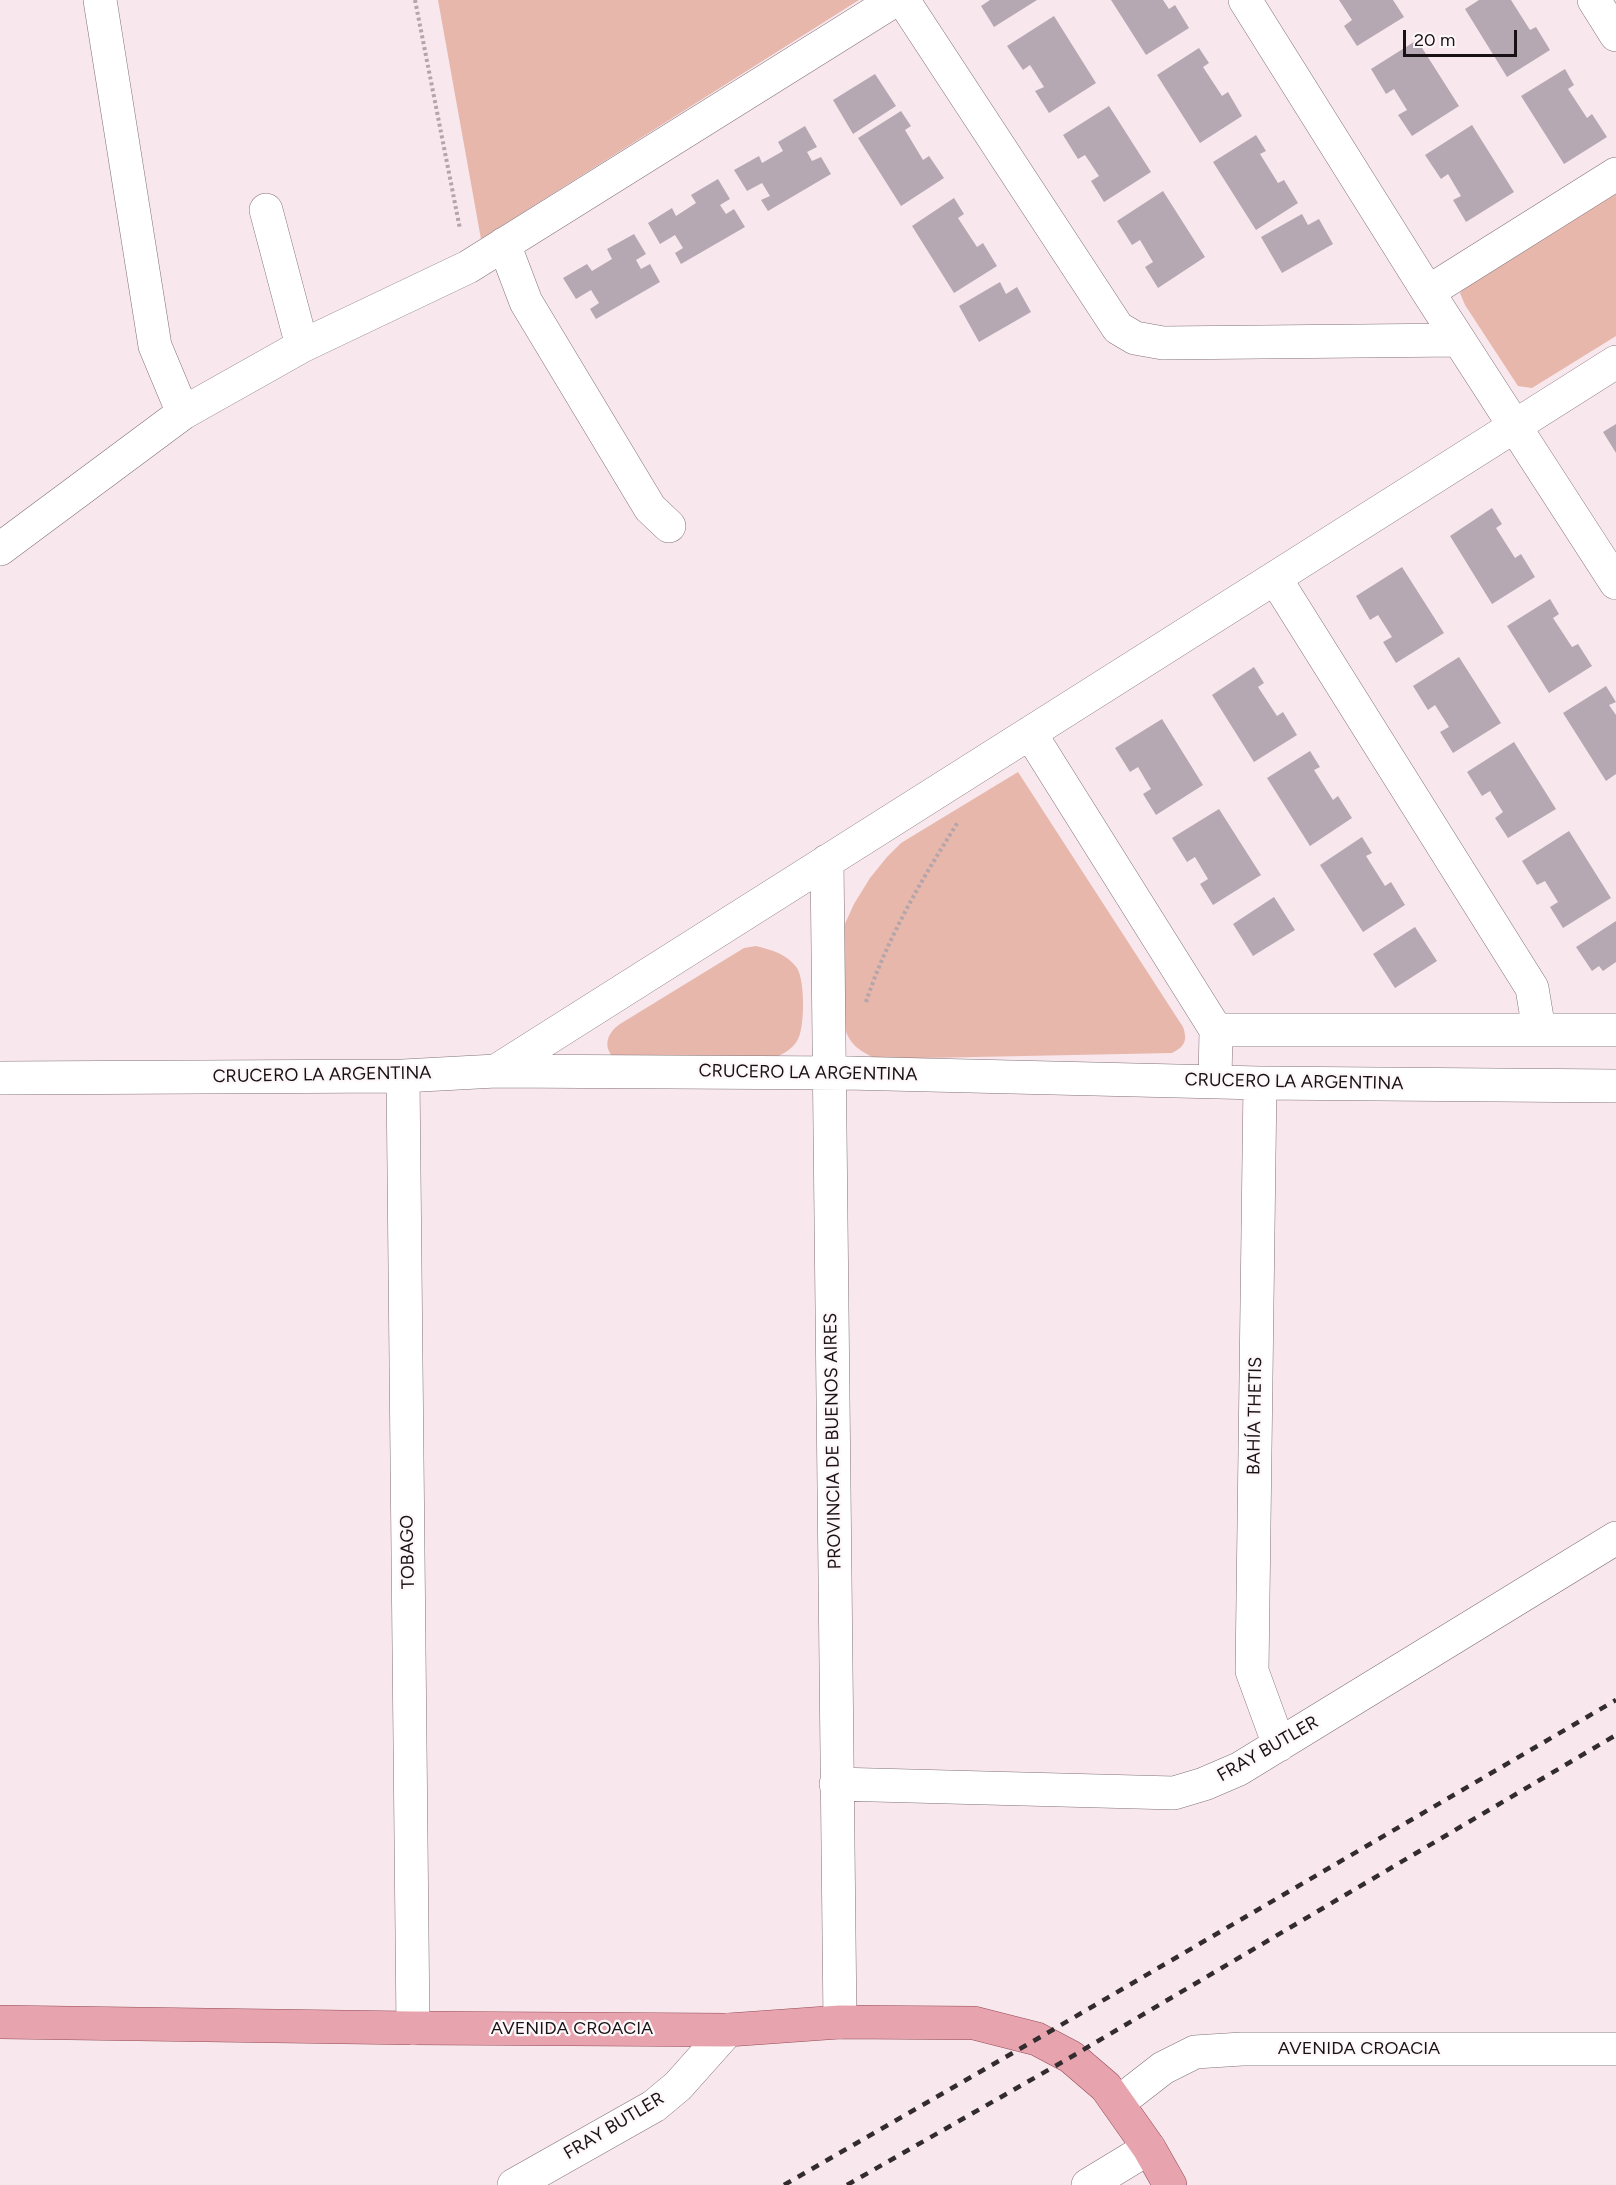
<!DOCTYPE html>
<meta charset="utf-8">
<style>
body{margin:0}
#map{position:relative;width:1616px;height:2185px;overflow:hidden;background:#f8e7ed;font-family:Figtree,sans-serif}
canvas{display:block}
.scale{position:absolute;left:1403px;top:30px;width:114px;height:27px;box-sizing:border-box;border:3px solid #181214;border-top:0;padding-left:8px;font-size:18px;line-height:21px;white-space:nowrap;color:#181214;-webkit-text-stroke:4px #fef7fa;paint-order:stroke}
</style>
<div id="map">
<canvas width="1616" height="2185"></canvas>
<div class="scale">20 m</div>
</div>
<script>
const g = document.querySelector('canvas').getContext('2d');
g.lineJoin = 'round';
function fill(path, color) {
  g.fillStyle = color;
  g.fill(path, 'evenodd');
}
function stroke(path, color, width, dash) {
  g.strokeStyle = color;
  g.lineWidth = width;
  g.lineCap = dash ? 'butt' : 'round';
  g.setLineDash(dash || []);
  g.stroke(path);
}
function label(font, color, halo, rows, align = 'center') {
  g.font = font + ' Figtree,sans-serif';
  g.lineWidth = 4.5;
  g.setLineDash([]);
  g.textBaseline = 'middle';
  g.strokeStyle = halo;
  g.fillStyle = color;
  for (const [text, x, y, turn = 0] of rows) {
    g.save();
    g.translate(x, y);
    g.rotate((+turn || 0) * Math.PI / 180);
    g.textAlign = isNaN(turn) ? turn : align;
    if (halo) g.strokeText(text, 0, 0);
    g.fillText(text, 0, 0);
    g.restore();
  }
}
fill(new Path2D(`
 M438,0H859L481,239Z
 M1616,193V336L1532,388L1518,386L1465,305L1460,293L1465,287Z
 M1018,772L1183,1027C1188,1041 1184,1047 1172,1053L876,1059C857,1049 850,1045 843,1024V928L854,904L870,878L887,857L901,843Z
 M756,946C772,950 787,954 797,968C805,980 805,1029 797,1041C791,1050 783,1054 774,1058L615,1059C602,1047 607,1033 620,1024L744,948Z`), '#e7b7ac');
fill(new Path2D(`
 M990,0H1037L994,27L981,6Z
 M1111,0H1163L1169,9L1175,5L1189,28L1146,55Z
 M1339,0H1393L1404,17L1357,46L1344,26L1352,20Z
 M1479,0H1511L1530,30L1536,27L1550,50L1507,77L1465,9Z
 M1054,16L1096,83L1049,113L1035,91L1044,87L1030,65L1023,70L1007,46Z
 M1417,40L1459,106L1412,136L1398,115L1407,110L1394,89L1386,94L1371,69Z
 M1199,48L1209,63L1203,67L1222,96L1228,92L1242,116L1200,143L1157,75Z
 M1565,69L1574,85L1568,89L1587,118L1592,114L1607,137L1564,164L1521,96Z
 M875,74L896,106L853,134L833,100Z
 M1109,106L1151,172L1104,202L1091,181L1099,176L1085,155L1078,159L1063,135Z
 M901,111L911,126L905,130L923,160L929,156L944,178L901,206L858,138Z
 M1472,125L1514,192L1466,222L1453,200L1461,196L1448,174L1441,179L1425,155Z
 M805,126L817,147L807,152L812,161L821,157L831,174L768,211L761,200L770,196L762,183L747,191L734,170L759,156L762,163L783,151L778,142Z
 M1256,135L1266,151L1260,154L1278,183L1284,180L1298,203L1256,230L1213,162Z
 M718,179L730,199L720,205L726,214L734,209L745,227L681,264L675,253L683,248L675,235L660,244L648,223L672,208L676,216L696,203L691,195Z
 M1163,191L1205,257L1158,288L1145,267L1153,262L1140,240L1132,245L1117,221Z
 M954,198L964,214L958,218L977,247L983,243L997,266L954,293L912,226Z
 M1302,214L1308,225L1319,219L1333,244L1282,273L1261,237Z
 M634,234L646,254L636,260L641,269L650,264L660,282L596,319L590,309L599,303L591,290L576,299L563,278L587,264L592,271L612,259L607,249Z
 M1000,282L1006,294L1017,287L1031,312L979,342L959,306Z
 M1616,424V453L1603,432Z
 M1492,508L1502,524L1496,528L1515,558L1521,554L1535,577L1492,604L1450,536Z
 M1402,567L1444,633L1396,663L1383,642L1392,637L1378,615L1370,620L1356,596Z
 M1550,599L1559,614L1553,618L1572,647L1578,644L1592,666L1549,693L1507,626Z
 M1459,657L1501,723L1453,753L1440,732L1449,727L1435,705L1428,710L1413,686Z
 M1254,667L1264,683L1258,687L1277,716L1283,712L1297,735L1254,762L1212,695Z
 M1606,686L1616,702L1609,705L1616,715V774L1606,781L1563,713Z
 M1162,719L1203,785L1156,815L1143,794L1151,789L1138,767L1130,772L1115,748Z
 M1514,742L1556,809L1508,838L1495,818L1503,812L1490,791L1482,796L1467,772Z
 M1310,751L1320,767L1314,770L1333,800L1338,796L1352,818L1310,846L1267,778Z
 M1219,809L1261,875L1213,905L1200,884L1208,879L1195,857L1187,862L1172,838Z
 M1569,831L1611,898L1563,928L1550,907L1558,902L1545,881L1537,885L1522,861Z
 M1362,837L1372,853L1366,856L1385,886L1391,882L1405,905L1363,932L1320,865Z
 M1274,897L1295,930L1253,956L1233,924Z
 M1616,921V962L1603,971L1599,966L1592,971L1576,947Z
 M1415,927L1437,961L1395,988L1373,954Z`), '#b5a8b2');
const minor = new Path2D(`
 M100,0L155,346L183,413
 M903,0L1118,328L1135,338L1163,343L1459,340
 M1245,0L1428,292L1616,583
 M1594,0L1616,35
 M266,210L302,346
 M504,244L526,302L650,508L669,526
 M1428,292L1616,174
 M0,549L183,413L302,346L468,267L895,0
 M1275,578L1532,988L1539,1030
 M1030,733L1216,1030L1215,1081
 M827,861L840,2022
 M1216,1030H1616
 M496,1071L1616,362
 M403,1076L413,2028
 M0,1078L403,1076L496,1071L846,1073L1260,1083L1616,1086
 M1260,1083L1252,1671L1279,1745
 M836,1784L1174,1793L1204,1784L1239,1769L1616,1538
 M1118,2103L1163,2068L1195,2052L1242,2049H1616
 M514,2185L654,2106L678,2086L728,2030
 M1088,2185L1149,2148`);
const major = new Path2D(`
 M0,2022L413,2028L728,2030L840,2022L974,2023L1037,2039L1071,2057L1106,2087L1149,2148L1170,2185`);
stroke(minor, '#827379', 34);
stroke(major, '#944a55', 34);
stroke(new Path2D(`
 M415,0L460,229
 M866,1002C887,938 922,879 958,822`), '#b3a5aa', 4, [3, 3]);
stroke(minor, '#fff', 33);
stroke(major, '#e7a4ae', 33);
stroke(new Path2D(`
 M784,2185L1037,2039L1616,1700
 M847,2185L1071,2057L1616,1735`), '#332c2e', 4.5, [8, 8]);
label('18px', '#181214', '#fef7fa', [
 ["CRUCERO LA ARGENTINA",808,1073,1],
 ["CRUCERO LA ARGENTINA",322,1075,-1],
 ["CRUCERO LA ARGENTINA",1294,1082,1],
 ["BAHÍA THETIS",1255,1416,-89],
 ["PROVINCIA DE BUENOS AIRES",833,1441,-91],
 ["TOBAGO",408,1552,-91],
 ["FRAY BUTLER",1268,1749,-30],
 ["AVENIDA CROACIA",572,2029],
 ["AVENIDA CROACIA",1359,2049],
 ["FRAY BUTLER",614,2126,-31]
]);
</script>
